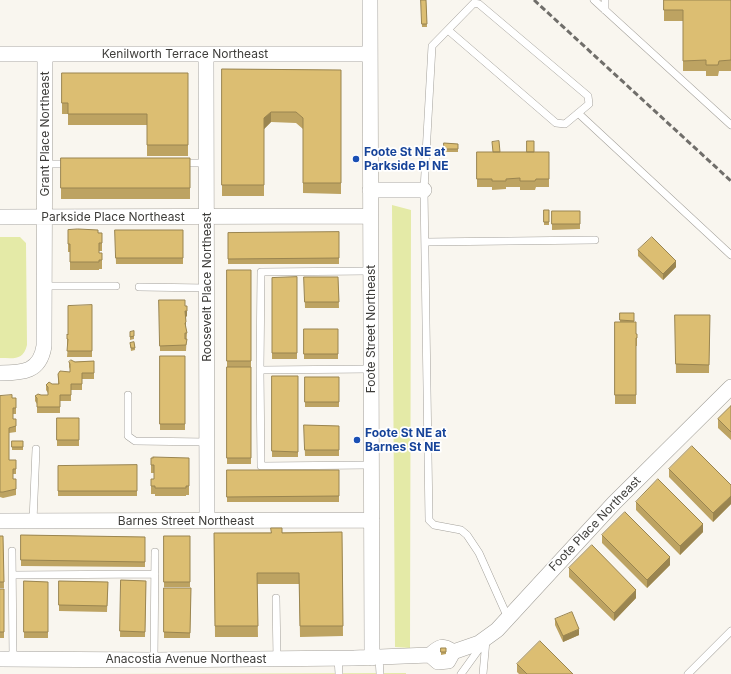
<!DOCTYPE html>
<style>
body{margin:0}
canvas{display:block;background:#f9f6ef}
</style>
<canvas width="731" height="674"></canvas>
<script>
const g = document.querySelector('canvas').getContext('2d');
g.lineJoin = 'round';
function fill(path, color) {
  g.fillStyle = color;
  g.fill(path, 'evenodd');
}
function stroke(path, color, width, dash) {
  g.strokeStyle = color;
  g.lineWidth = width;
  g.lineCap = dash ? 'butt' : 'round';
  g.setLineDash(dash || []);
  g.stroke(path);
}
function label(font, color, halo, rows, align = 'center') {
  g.font = font + ' Inter,sans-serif';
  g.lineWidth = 3.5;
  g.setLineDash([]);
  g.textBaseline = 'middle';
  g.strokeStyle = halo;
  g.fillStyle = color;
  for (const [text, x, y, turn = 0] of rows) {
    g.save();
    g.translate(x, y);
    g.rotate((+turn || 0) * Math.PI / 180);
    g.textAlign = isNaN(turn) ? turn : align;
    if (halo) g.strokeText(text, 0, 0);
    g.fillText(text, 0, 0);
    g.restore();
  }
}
fill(new Path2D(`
 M392,205L411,210L410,648L395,647Z
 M0,237H20L26,243L27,345C23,361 14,358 0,358Z
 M406,673V674H88Z`), '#e4eaa7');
const service = new Path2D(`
 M594,0L731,125
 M605,10V0
 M448,30L556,123L565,124L589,104L588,96L479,4L474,3L432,46L424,190L429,520L434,525L461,530L467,535L479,553L508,618
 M578,113L731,255
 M180,163H206
 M45,164H70
 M425,242L595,240
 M370,271L261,272L260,370L371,369
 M44,286H116
 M139,287L207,288
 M260,370L261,466L371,465
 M128,395V436L135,441L207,442
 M33,521L36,449
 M12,551L13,659
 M13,575L155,574
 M276,598L277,659
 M338,658L339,674
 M379,658L380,674
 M154,660L155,552
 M461,674L482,645
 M483,674L486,640
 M688,674L731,631`);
const minor = new Path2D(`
 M370,0L372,658
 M0,54H370
 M206,54L207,521
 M370,190H424
 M0,217L370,216
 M0,373C23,373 40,372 44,346L45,54
 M0,521L372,520
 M430,655C439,647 442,644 453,652
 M0,659L154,660L354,658L430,655L438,662L448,661L453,652L479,643L497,630L614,503L731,387`);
stroke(service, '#a4a19b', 8);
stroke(minor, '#a4a19b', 16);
stroke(service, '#fff', 7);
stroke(minor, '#fff', 15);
stroke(new Path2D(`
 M534,0L731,181`), '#706e6a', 3, [6, 3]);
fill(new Path2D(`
 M421,0H426L427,27H422Z
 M664,0H731V71H719L718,76H706V71H683V21H664Z
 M222,69L341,70V194L303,193V129L296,123L271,122L264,129V196H222Z
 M62,73H188V156H147V125H68V114H62Z
 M444,143L458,144V152H444Z
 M477,152H549V187H536L535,190H520V187H506V189L492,190V187H477Z
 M61,158H190V199H61Z
 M544,210H549V225H544Z
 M552,211H580V229L552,230Z
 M68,230L102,233V251H99V253H102V269H99V270H70V252H68Z
 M115,230H183V264H116Z
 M339,232V264H228V233Z
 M638,250L676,267L663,280L638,256Z
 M227,270H251V464H227Z
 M297,277V359H272V278Z
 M304,277H338L339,308H305Z
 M159,300L185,306L187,316L186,317V328L187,333L186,351H160Z
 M92,305V357H67L68,345H67V334L68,335Z
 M620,313H634V322L636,334L637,338V346H636V404H615V322H620Z
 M675,315H710L709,373H676Z
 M304,329H338V359H304Z
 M134,331V339L130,340V332Z
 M134,342L135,350L131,351L130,343Z
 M160,356H185V430H160Z
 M94,361V379H82V390H71V401H60V413H37V404L35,401V396L48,395V393L46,390V385L58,384V374L70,372V369L69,367V362Z
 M272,376H298V457H272Z
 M305,377H339V407H305Z
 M0,396L12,398H16V414H13V419H16V432L9,433V460H16V474H13V479H16V495L3,498L0,497Z
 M731,406V440L718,428V419Z
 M57,418H79V446H57Z
 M304,425L339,426V456H305Z
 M12,441H23V450H12Z
 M151,458H189V495H186V496H155V494H151V479H154V473H151Z
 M137,465V496H58V466Z
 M669,469L731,504L713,522L669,477Z
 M227,470H339V502H227Z
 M636,502L703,532L680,555L636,510Z
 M342,532L343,636L300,637L299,584H257L258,637H215L214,533Z
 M21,535L145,537V567L21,566Z
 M602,535L670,565L647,588L602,543Z
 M0,536H3L4,588H0Z
 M164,536H190V587H164Z
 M569,568L636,598L614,621L569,577Z
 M121,580L146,581L145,637H120Z
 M24,581L48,582V638H24Z
 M59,581L108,582L107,612L59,611Z
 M164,588H191L190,638H164Z
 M0,589H4V638H0Z
 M555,619L579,635L563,642L555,625Z
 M441,648H446V654L441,655Z
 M517,664L573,674H519L517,672Z`), '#bda362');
fill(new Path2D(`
 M271,112V122L264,129V118Z
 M676,261V267L663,280V274Z
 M185,311H187V316L185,317Z
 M186,322V328H185V323Z
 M731,496V504L713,522V513Z
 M703,524V532L680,555V546Z
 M670,557V565L647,588V580Z
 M636,590V598L614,621V613Z
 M579,629V635L563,642V636Z`), '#9a8550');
const building = new Path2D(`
 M421,0H426L427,24H422Z
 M664,0H731V60L719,61L718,65H706V60L683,61V10H664Z
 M222,69L341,70V183H303V118L296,112H271L264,118V185H222Z
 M62,73H188V145H147V114H68V103H62Z
 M499,141L500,152H493L492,142Z
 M527,141H534V152H527Z
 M444,143L458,144V149H444Z
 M477,152H549V179H536L535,181H520V178L506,179V181H492V179H477Z
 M61,158H190V188H61Z
 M544,210H549V222H544Z
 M552,211H580V224H552Z
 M78,229L98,230V233H102V243H99V253H102V260H99V262H70V244H68V230Z
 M115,230H183V258H116Z
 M339,232V258L228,259V233Z
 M652,237L676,261L663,274L638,250Z
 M227,270H251V361H227Z
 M297,277V353H272V278Z
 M304,277H338L339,302H305Z
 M159,300H185V306H187V311H185L186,322L185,323L187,333H185V339H187L186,345L160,346Z
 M92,305V351H67L68,339H67V334L68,335V306Z
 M620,313H634V321L620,320Z
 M675,315H710L709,365L676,364Z
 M615,322H636V334H637V338H636V395H615Z
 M304,329H338V354H304Z
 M134,331V336L130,337V332Z
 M134,342L135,348H131L130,343Z
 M160,356H185V424H160Z
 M71,360L75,362L94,361V373H82V384H71V395H60V407H37V398L35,396L38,394L41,395H48V387L46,385L49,382L52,384H59L58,374L60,371L70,372V364L69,362Z
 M227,367H251V458H227Z
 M272,376H298V452L272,451Z
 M305,377H339V402H305Z
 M12,395V398H16V408H13V419H16V426L9,428V460H16V469H13V479H16V489L3,492H0V396Z
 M731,406V432L718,419Z
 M57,418H79V440H57Z
 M304,425L339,426V450H305Z
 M12,441H23V447H12Z
 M692,446L731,485V496L713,513L669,469Z
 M153,457L189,458V486H186V488H155V486H151V479H154V465H151V458H153Z
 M137,465V491H58V466Z
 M227,470H339V496L227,497Z
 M658,479L703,524L680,546L636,502Z
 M625,512L670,557L647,580L602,535Z
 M271,528H282V533L342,532L343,626H300L299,573H257L258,626H215L214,533H271Z
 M21,535L145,537V562L21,560Z
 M0,536H3L4,582H0Z
 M164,536H190V582H164Z
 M592,545L636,590L614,613L569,568Z
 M121,580L146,581L145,632L120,631Z
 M24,581L48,582V632H24Z
 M59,581L108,582L107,606L59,605Z
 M164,588H191L190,633L164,632Z
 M0,589H4V632H0Z
 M572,612L579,629L563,636L555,619Z
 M540,641L573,674H527L517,664Z
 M441,648H446V652H441Z`);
fill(building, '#dcbe72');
stroke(building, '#9a8550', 1);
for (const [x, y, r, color] of [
 [356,159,4,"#1a4fb4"],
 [357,440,4,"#1a4fb4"]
]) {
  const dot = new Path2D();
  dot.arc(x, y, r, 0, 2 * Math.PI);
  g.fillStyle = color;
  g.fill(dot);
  stroke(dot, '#fff', 1.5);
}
label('12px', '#3e3d3a', '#fff', [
 ["Kenilworth Terrace Northeast",185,54],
 ["Grant Place Northeast",45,134,-90],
 ["Parkside Place Northeast",113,217],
 ["Roosevelt Place Northeast",207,287,-90],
 ["Foote Street Northeast",371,329,-90],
 ["Barnes Street Northeast",186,521],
 ["Foote Place Northeast",595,524,-46],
 ["Anacostia Avenue Northeast",186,659]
]);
label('bold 12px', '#164399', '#fff', [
 ["Foote St NE at",364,152],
 ["Parkside Pl NE",364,166],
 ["Foote St NE at",365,433],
 ["Barnes St NE",365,447]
], 'left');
</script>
